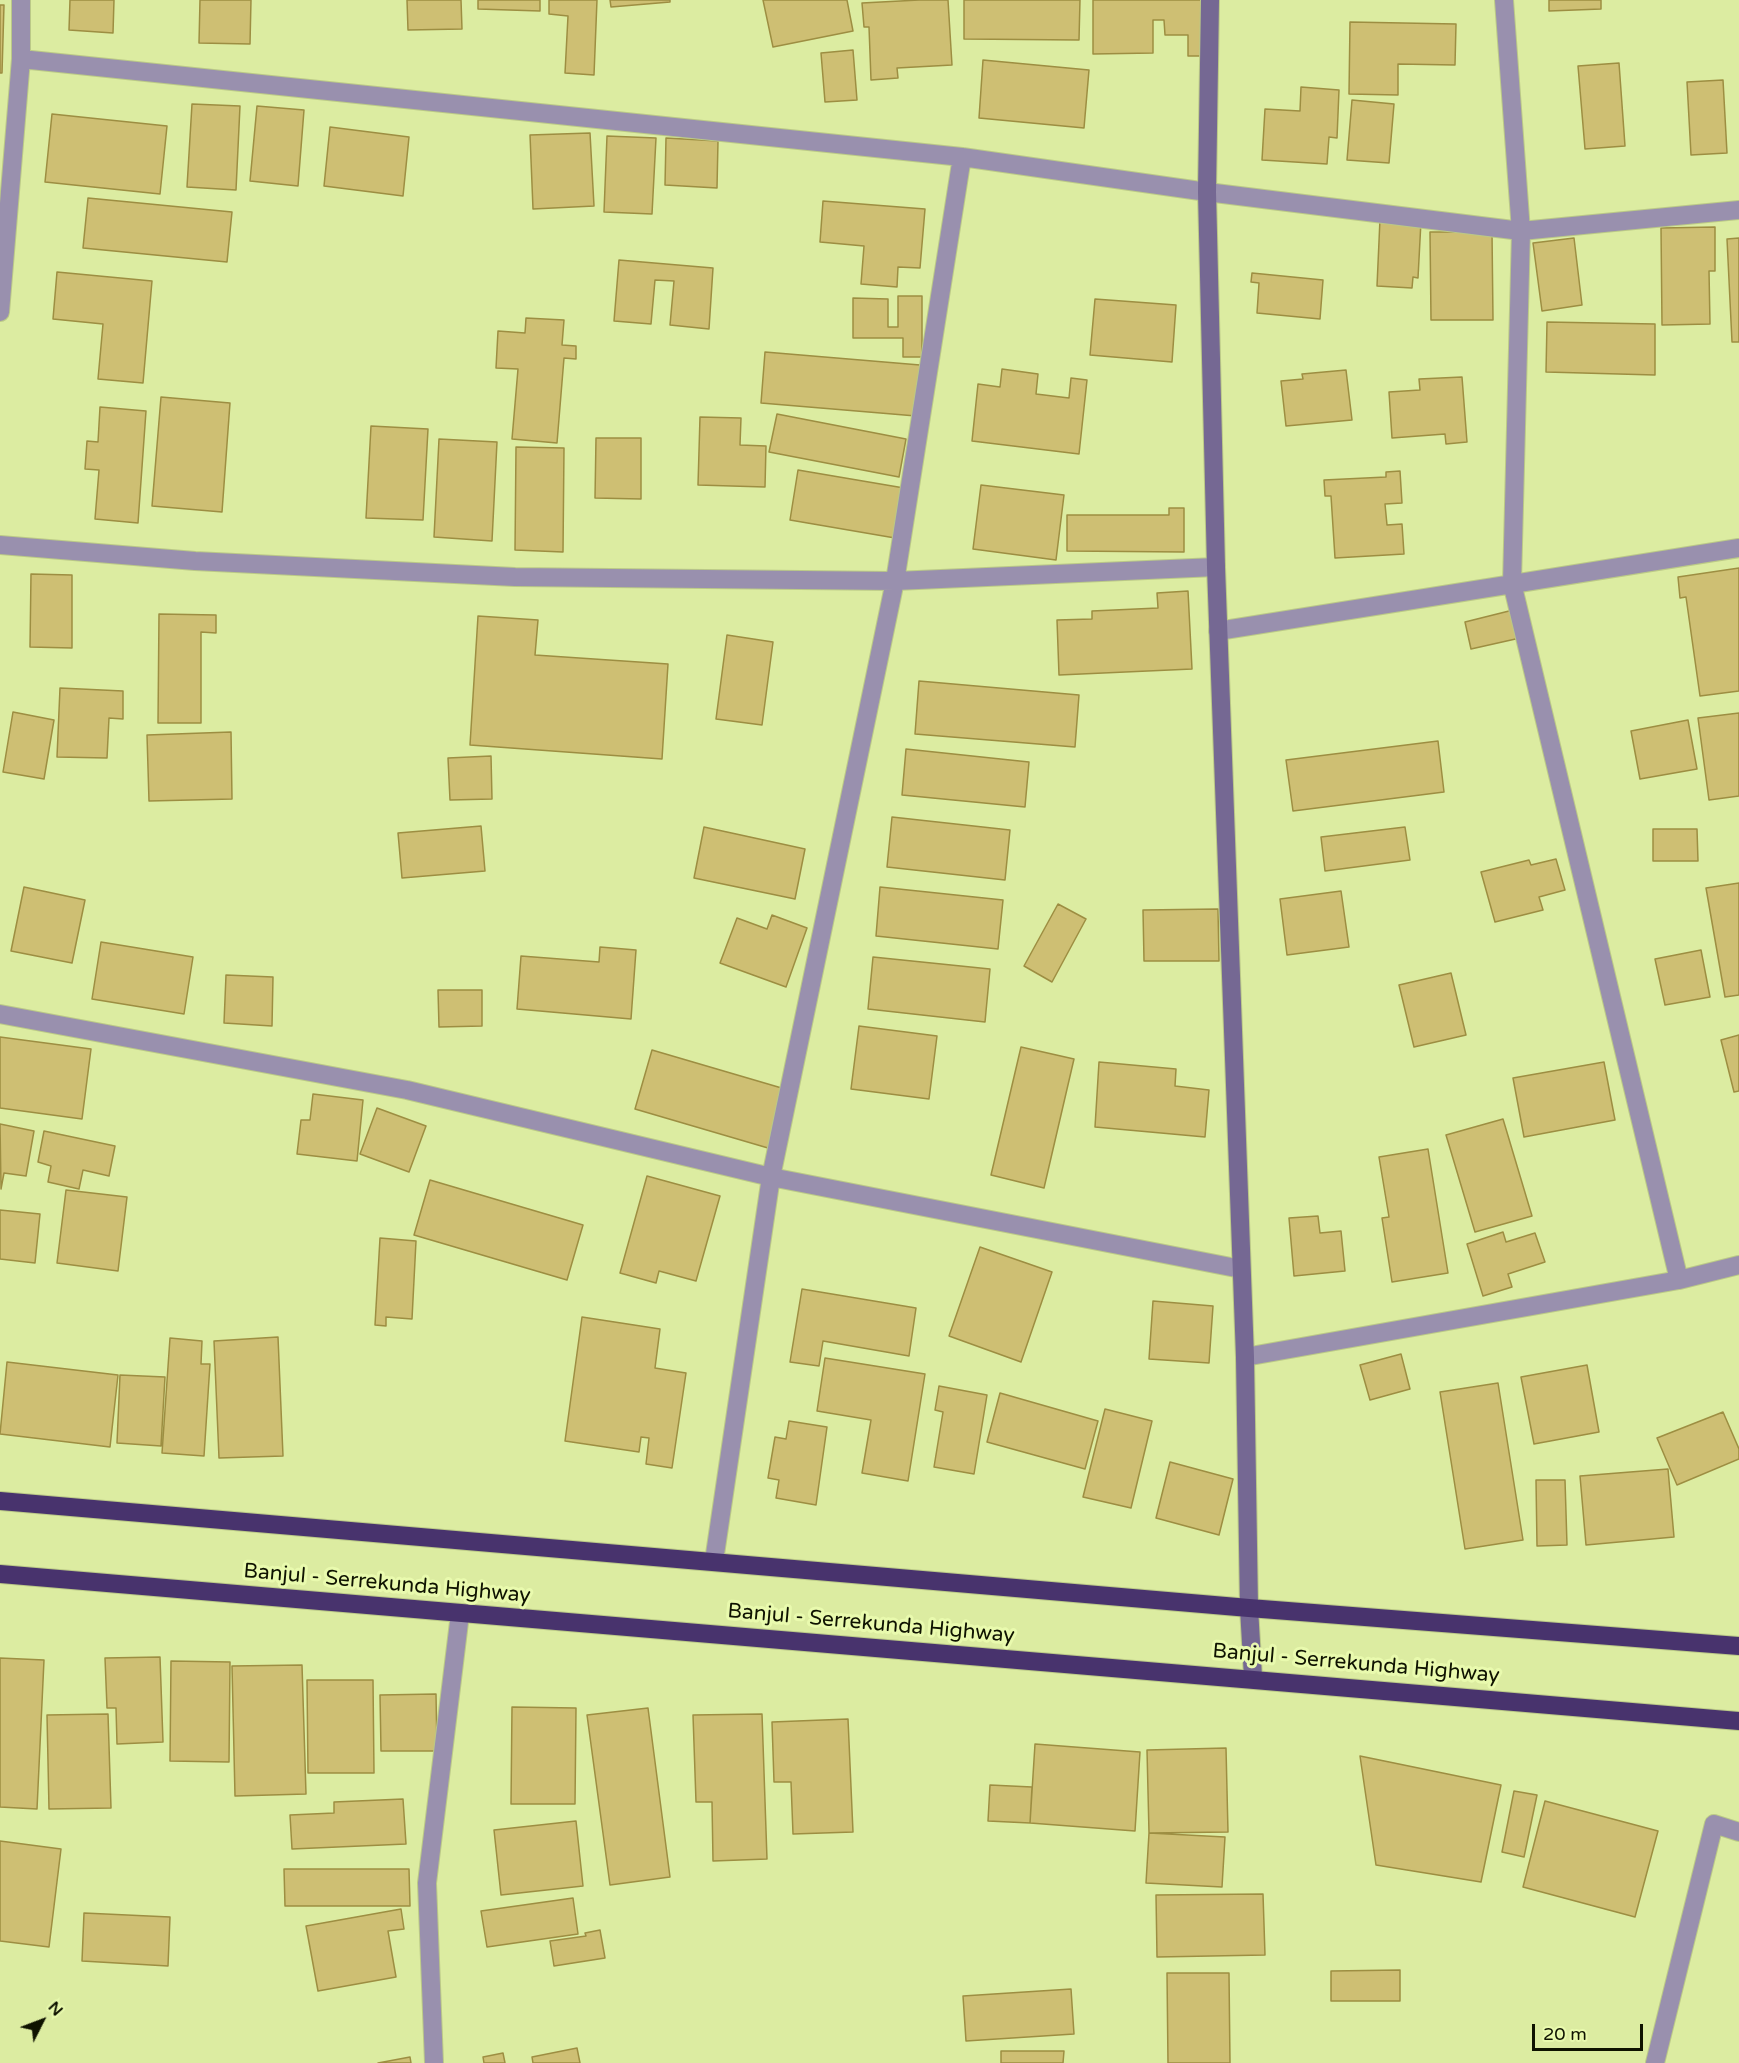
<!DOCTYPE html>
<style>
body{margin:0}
#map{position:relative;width:1739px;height:2063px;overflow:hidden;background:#dceca1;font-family:"Varela Round",sans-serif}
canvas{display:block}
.north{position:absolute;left:12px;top:1991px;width:60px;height:60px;-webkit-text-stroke:4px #e9faae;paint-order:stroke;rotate:48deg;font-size:16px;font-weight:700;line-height:24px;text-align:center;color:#0f1300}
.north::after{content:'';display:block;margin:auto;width:21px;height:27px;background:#0f1300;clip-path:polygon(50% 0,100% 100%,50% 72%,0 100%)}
.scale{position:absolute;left:1532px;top:2024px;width:111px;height:27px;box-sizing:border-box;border:3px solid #0f1300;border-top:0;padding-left:8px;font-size:18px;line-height:21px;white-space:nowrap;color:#0f1300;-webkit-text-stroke:4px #e9faae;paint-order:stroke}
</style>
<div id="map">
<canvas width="1739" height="2063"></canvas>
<div class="north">N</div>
<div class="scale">20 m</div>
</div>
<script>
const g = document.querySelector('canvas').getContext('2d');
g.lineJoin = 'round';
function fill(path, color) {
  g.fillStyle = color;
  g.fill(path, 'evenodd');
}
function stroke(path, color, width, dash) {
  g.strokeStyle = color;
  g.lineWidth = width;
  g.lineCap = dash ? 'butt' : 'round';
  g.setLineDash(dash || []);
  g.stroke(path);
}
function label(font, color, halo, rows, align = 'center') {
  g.font = font + ' "Varela Round",sans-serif';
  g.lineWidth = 6;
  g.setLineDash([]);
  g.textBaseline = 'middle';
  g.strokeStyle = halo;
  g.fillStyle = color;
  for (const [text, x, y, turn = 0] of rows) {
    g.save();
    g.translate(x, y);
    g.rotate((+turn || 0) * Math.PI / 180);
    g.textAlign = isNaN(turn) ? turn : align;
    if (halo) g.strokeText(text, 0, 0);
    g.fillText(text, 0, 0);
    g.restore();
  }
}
const building = new Path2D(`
 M70,0H114L113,33L69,30Z
 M200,0H251L250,44L199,43Z
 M407,0H461L462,29L408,30Z
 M478,0H540V11L478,9Z
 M549,0H597L594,75L565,73L568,16L549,14Z
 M610,0H670V2L611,7Z
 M763,0H847L853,31L773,47Z
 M919,0H948L952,65L897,68L898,78L871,80L869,27H864L862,3Z
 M964,0H1080L1079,40L964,39Z
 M1093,0H1202L1203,56H1188V35H1165L1164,20H1153V53L1093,54Z
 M1549,0H1601V9L1549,11Z
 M0,5H4L2,73H0Z
 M1350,22L1456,24L1455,65L1398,64V95L1349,94Z
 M853,50L857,100L825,102L821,53Z
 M983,60L1089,70L1084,128L979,118Z
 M1619,63L1625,146L1585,149L1578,66Z
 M1723,80L1727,153L1691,155L1687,82Z
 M1301,87L1339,90L1337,138L1329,137L1327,164L1262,160L1265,109L1300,111Z
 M1352,100L1394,104L1389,163L1347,160Z
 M192,104L240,106L236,190L187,187Z
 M257,106L304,110L298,186L250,181Z
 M52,114L167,126L160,194L45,182Z
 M330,127L409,137L403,196L324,186Z
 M590,133L594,206L533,209L530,135Z
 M607,136L656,138L652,214L604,212Z
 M666,138L718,141L717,188L665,185Z
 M88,198L232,212L227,262L83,248Z
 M823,201L925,209L920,268L898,267L897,287L861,284L864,246L820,242Z
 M1380,219L1421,221L1418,278L1413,277L1412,288L1377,286Z
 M1715,227V271H1709L1710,324L1662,325L1661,228Z
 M1430,232H1492L1493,320H1431Z
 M1574,238L1582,305L1542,311L1533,243Z
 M1739,238V342H1732L1727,239Z
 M619,260L713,268L709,329L670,325L674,281L655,280L651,324L614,321Z
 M57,272L152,281L143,383L98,379L103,324L53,319Z
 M1252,273L1323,280L1320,319L1257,313L1259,283L1251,282Z
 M898,296H922V357H903V338H853V298L888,299V327H898Z
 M1095,299L1176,305L1172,362L1090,355Z
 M526,318L564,320L562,345L576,346V359L564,358L557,443L512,439L518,369L496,368L498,331L525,333Z
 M1547,322L1655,324V375L1546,372Z
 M765,352L920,365L916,416L761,403Z
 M1002,369L1038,374L1036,394L1069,398L1071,378L1087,380L1079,454L972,441L978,384L1000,387Z
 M1346,370L1352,420L1286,426L1281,381L1303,379L1302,374Z
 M1462,377L1467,442L1446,444L1445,434L1392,438L1389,392L1420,390L1419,379Z
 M161,397L230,403L222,512L152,506Z
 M100,407L146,411L138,523L95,519L99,470L85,469L87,441L98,442Z
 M777,414L906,439L899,477L769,452Z
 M700,417L741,418L740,445L766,446L765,487L698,485Z
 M371,426L428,429L423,520L366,518Z
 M596,438H641V499L595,498Z
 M439,439L497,442L492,541L434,537Z
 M516,447L564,448L563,552L515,550Z
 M798,470L904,488L895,538L790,520Z
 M1400,471L1402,503L1385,504L1387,525L1402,524L1404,554L1335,558L1331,496H1325L1324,480L1386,477V472Z
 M981,485L1064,495L1056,560L973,549Z
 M1169,508H1184V552L1067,551V515H1169Z
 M1739,568V691L1700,696L1686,597L1680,598L1678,577Z
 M31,574L72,575V648L30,647Z
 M1188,591L1192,669L1059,675L1057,620L1092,619V611L1158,608L1157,593Z
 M1513,610L1520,638L1471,649L1465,622Z
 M159,614L216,615V633L201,632V723H158Z
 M478,616L538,620L535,655L668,664L662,759L470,745Z
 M727,635L773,642L762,725L716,719Z
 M919,681L1079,695L1075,747L915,734Z
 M60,688L123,691V719L109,718L107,758L57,757Z
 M13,712L54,720L44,779L3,772Z
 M1739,713V796L1709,800L1698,718Z
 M1688,720L1697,769L1640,779L1631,731Z
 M231,732L232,799L149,801L147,735Z
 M1438,741L1444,792L1293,811L1286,760Z
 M906,749L1029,762L1025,807L902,795Z
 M491,756L492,799L450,800L448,758Z
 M892,817L1010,830L1005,880L887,867Z
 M481,826L485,871L402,878L398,833Z
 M704,827L805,849L795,899L694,878Z
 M1405,827L1410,860L1325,871L1321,837Z
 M1653,829H1697L1698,861H1653Z
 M1556,859L1565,890L1539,897L1543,910L1495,922L1481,872L1529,860L1531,865Z
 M1739,883V995L1725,997L1706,888Z
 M24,887L85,900L72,963L11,951Z
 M880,887L1003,900L998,949L876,936Z
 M1341,891L1349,947L1287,955L1280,899Z
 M1058,904L1086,919L1052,982L1024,966Z
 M1218,909L1219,961H1144L1143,910Z
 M772,915L807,928L786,987L720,963L737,918L767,929Z
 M101,942L193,957L184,1014L92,999Z
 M600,947L636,950L631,1019L517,1009L521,956L599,962Z
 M1701,950L1710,997L1665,1005L1655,959Z
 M873,957L990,969L985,1022L868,1009Z
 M1451,973L1466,1035L1414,1047L1399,985Z
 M226,975L273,977L272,1026L224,1023Z
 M438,990H482V1026L439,1027Z
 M859,1026L937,1036L929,1099L851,1089Z
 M1739,1035V1091L1734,1092L1721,1040Z
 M0,1037L91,1049L82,1119L0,1108Z
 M1021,1047L1074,1059L1044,1188L991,1175Z
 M652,1050L785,1089L768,1148L635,1109Z
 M1099,1062L1176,1069L1175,1086L1209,1090L1205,1137L1095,1127Z
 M1604,1062L1615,1120L1524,1137L1513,1078Z
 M313,1094L363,1100L357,1161L297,1154L301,1120H310Z
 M377,1108L426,1126L409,1172L360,1154Z
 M1503,1119L1532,1216L1475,1232L1446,1135Z
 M0,1124L34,1131L26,1176L4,1173L1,1189Z
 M44,1131L115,1146L109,1176L83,1170L79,1189L48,1182L51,1166L38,1162Z
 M1428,1149L1448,1273L1392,1282L1382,1218L1389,1217L1379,1157Z
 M647,1176L720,1196L696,1281L659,1271L656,1283L620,1273Z
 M430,1180L583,1225L567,1280L414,1235Z
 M66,1190L127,1197L118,1271L57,1263Z
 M0,1210L40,1214L35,1263L0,1259Z
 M1318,1216L1320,1233L1341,1231L1345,1271L1294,1276L1289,1218Z
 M1503,1232L1506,1242L1535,1233L1545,1262L1508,1274L1512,1287L1483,1296L1467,1244Z
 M380,1238L416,1241L412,1319L386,1317V1326L375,1325Z
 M980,1247L1052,1272L1021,1362L949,1336Z
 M802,1289L916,1308L909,1356L823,1341L819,1366L790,1362Z
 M1153,1301L1213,1306L1209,1363L1149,1359Z
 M582,1317L660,1329L655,1368L686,1373L672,1468L646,1464L649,1438L641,1437L639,1452L565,1441Z
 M278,1337L283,1456L219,1458L214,1341Z
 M170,1338L202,1341L201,1364H210L204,1456L162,1453Z
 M1401,1354L1410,1389L1370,1400L1360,1365Z
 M825,1358L925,1374L908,1481L862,1473L871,1420L817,1411Z
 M7,1362L118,1375L110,1447L0,1434Z
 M1587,1365L1599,1432L1534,1444L1521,1377Z
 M120,1375L165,1377L161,1446L117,1443Z
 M1498,1383L1523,1540L1465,1549L1440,1392Z
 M939,1386L987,1395L974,1474L934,1467L943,1412L935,1410Z
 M1000,1393L1098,1421L1085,1469L987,1442Z
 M1105,1409L1152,1421L1131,1508L1083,1497Z
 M1723,1412L1739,1449V1459L1677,1485L1657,1438Z
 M789,1421L827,1427L816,1505L776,1498L779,1480L768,1478L775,1437L786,1439Z
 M1170,1462L1233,1479L1219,1535L1156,1518Z
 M1668,1469L1674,1537L1586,1545L1580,1476Z
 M1536,1480H1565L1567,1545L1537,1546Z
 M160,1657L163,1742L117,1744L116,1708H107L105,1658Z
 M0,1658L44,1660L37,1809L0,1807Z
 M171,1661L230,1662L229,1762L170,1761Z
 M302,1665L306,1794L235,1796L232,1666Z
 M307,1680H373L374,1773H308Z
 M436,1694L437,1751H381L380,1695Z
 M512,1707L576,1708L575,1804H511Z
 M648,1708L670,1877L610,1885L587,1715Z
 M108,1714L111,1808L49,1809L47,1715Z
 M762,1714L767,1859L713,1861L712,1802H696L693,1715Z
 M848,1719L853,1832L793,1834L791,1782H774L772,1722Z
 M1035,1744L1140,1752L1135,1831L1030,1823Z
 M1226,1748L1228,1832L1149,1833L1147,1750Z
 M1360,1756L1501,1785L1481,1882L1376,1865Z
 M990,1785L1032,1787L1030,1823L988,1821Z
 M1514,1791L1537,1795L1524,1857L1502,1852Z
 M403,1799L406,1844L292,1849L290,1815L334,1813V1802Z
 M1545,1801L1658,1831L1635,1917L1523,1887Z
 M576,1821L583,1886L501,1895L494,1830Z
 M1149,1833L1225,1837L1222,1887L1146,1883Z
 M0,1841L61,1849L49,1947L0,1941Z
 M284,1869H409L410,1906H285Z
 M1263,1894L1265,1955L1157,1957L1156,1895Z
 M573,1898L578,1934L487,1947L481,1911Z
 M401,1909L404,1929L388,1931L396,1977L318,1991L306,1926Z
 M84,1913L170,1917L168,1966L82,1961Z
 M600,1930L605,1958L554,1966L550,1941L586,1936L585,1933Z
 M1400,1970V2001H1331V1971Z
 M1167,1973H1229L1230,2063H1168Z
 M1071,1989L1074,2034L966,2041L963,1996Z
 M577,2048L580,2063H533L532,2057Z
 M1001,2051H1064L1063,2063H1001Z
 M503,2053L505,2063H484L483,2057Z
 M410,2057L411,2063H378Z`);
fill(building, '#cebf73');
stroke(building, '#9d8e42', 1.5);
const street = new Path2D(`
 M1504,0L1521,231L1512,583L1679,1280
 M21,59L962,157L1207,192L1521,231L1739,210
 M0,312L21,59V0
 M0,545L195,561L515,577L895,581L1216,567
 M1218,631L1739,548
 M0,1014L407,1090L771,1177L1241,1269
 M1245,1357L1679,1280L1739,1265
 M714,1561L771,1177L895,581L962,157
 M434,2063L427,1883L460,1614
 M1655,2063L1714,1824L1739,1832`);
const secondary = new Path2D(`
 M1210,0L1207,192L1216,567L1245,1357L1249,1608L1253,1677`);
const highway = new Path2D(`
 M0,1501L1249,1608L1739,1646
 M0,1574C580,1624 1160,1669 1739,1721`);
stroke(street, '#bbc987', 20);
stroke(secondary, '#bbc987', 20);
stroke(highway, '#bbc987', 20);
stroke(street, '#9990ae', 18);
stroke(secondary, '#756893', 18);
stroke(highway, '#48336d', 18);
label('21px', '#0f1300', '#e9faae', [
 ["Banjul - Serrekunda Highway",387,1584,5],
 ["Banjul - Serrekunda Highway",871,1624,5],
 ["Banjul - Serrekunda Highway",1356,1664,5]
]);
</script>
